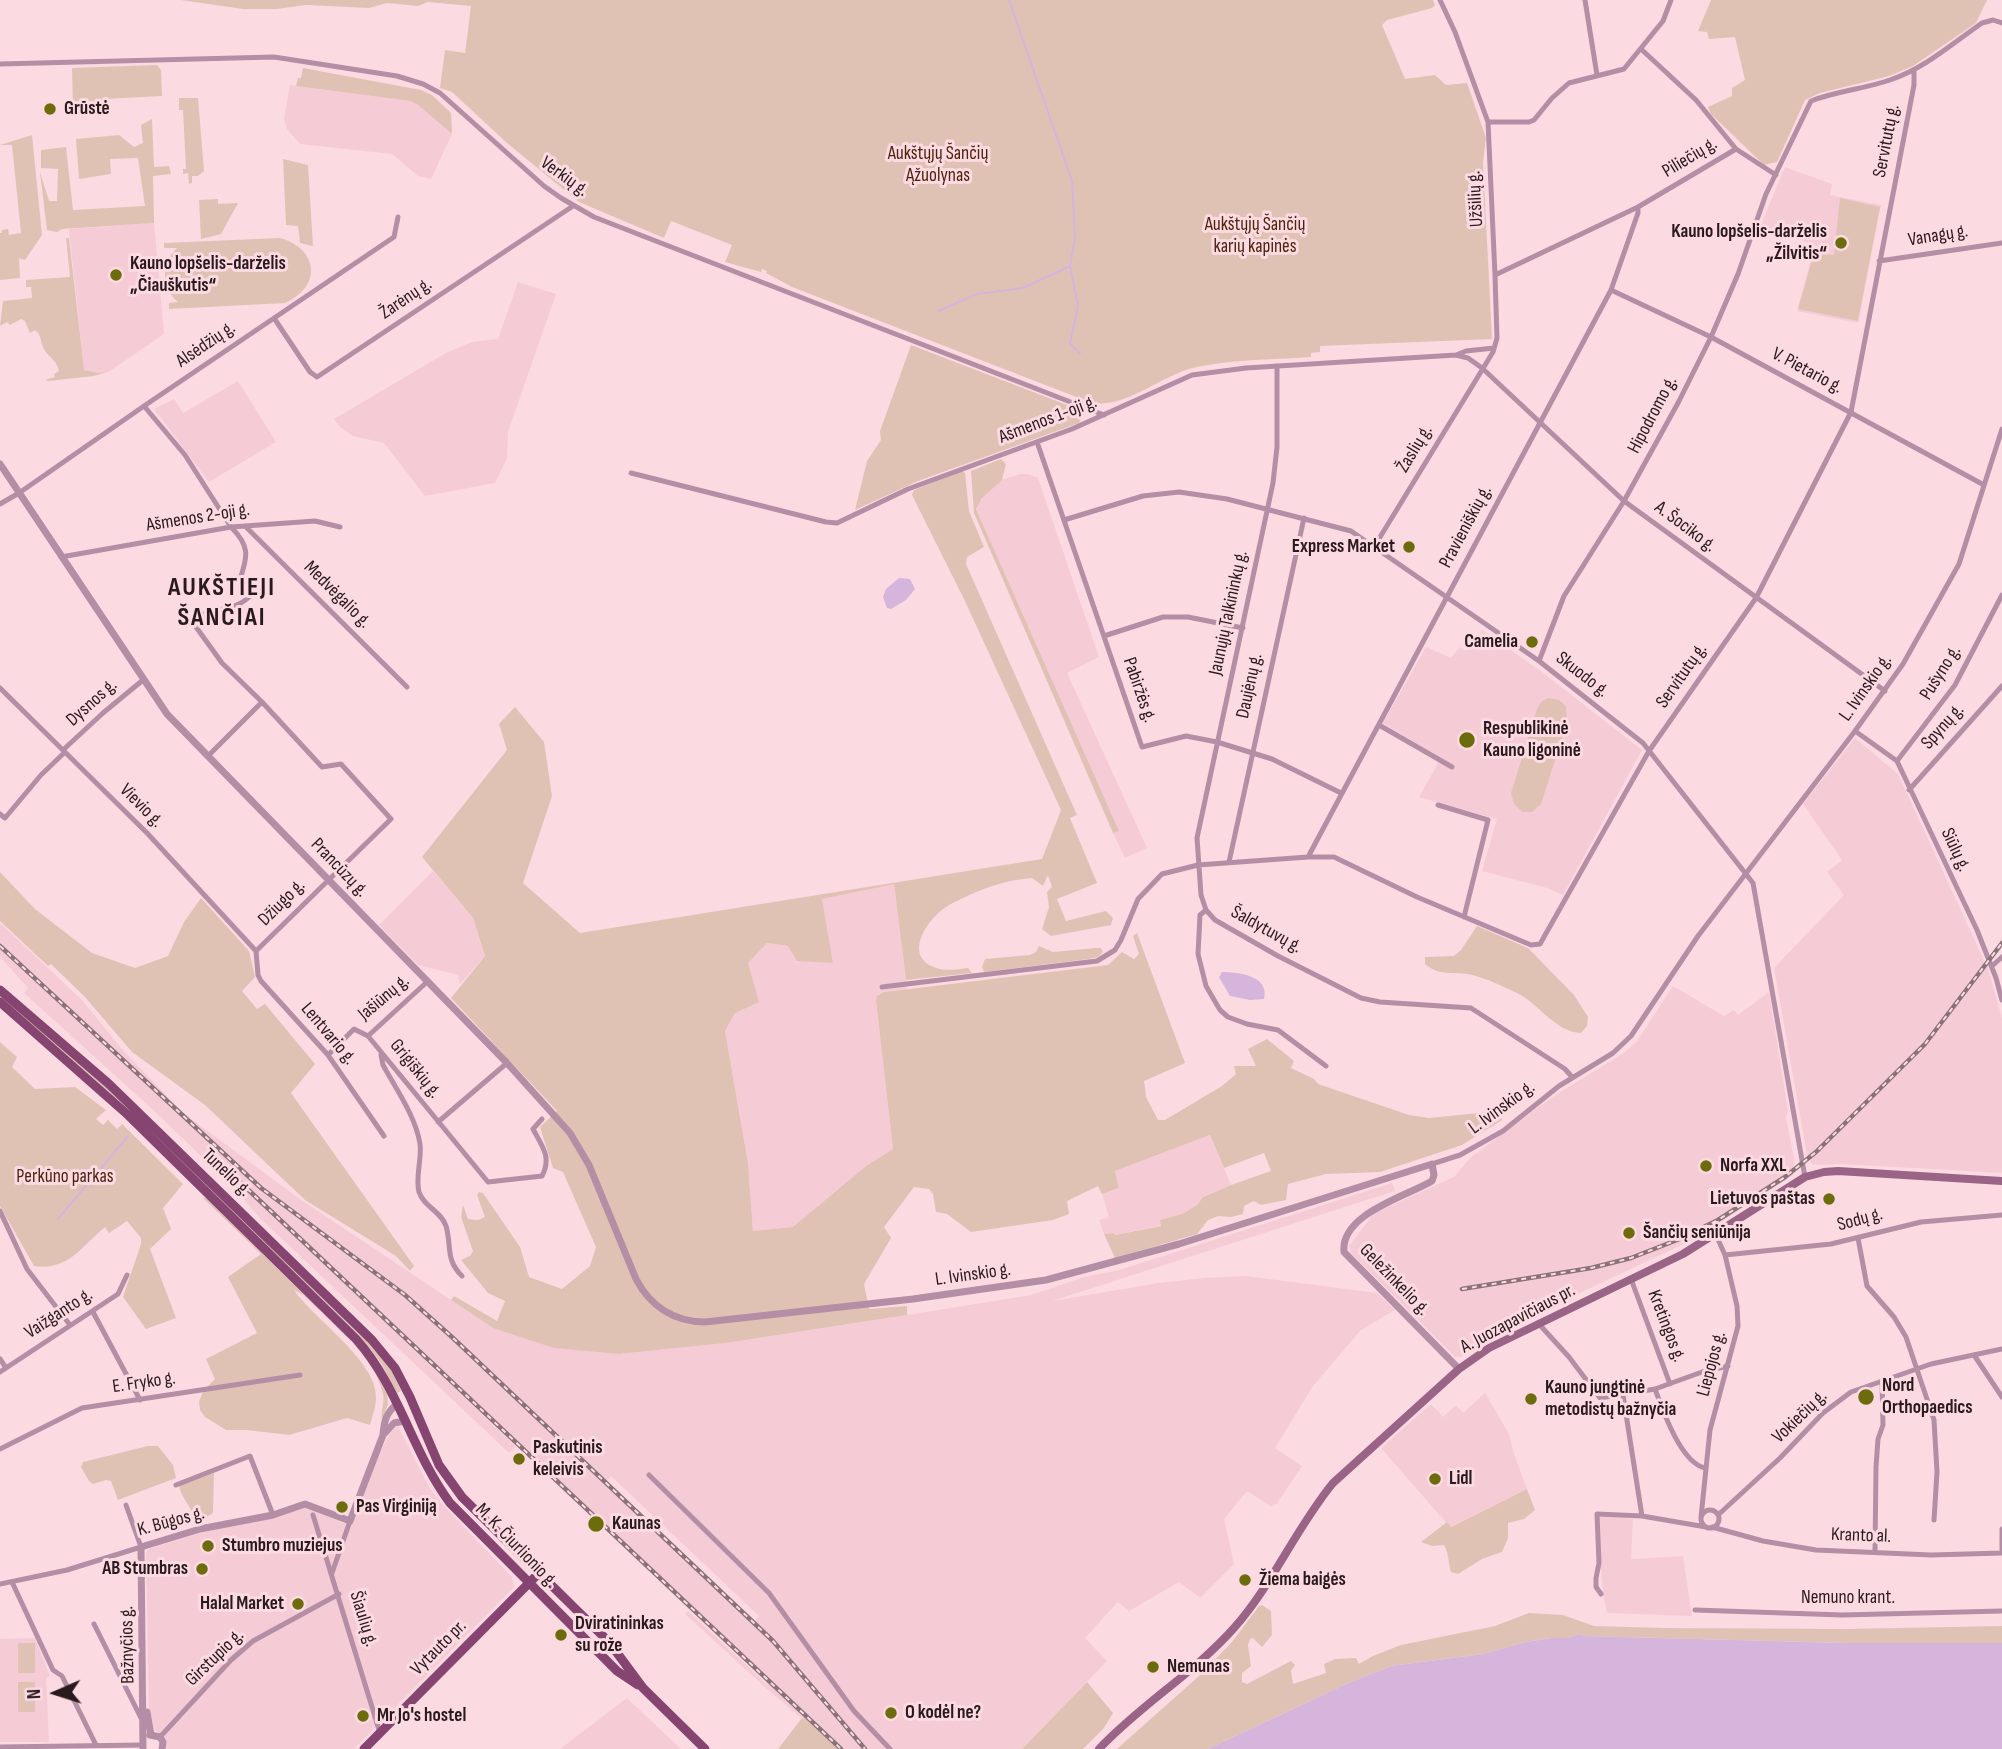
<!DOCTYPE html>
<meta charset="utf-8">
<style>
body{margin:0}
#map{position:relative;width:2002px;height:1749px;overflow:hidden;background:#fcdae2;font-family:"Sofia Sans Condensed",sans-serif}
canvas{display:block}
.north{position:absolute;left:21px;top:1658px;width:70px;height:70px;-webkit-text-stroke:5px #fcdae2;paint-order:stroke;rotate:267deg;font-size:19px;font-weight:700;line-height:28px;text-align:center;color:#291a1e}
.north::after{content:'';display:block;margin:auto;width:24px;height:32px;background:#291a1e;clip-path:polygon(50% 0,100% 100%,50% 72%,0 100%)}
</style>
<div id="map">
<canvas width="2002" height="1749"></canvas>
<div class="north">N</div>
</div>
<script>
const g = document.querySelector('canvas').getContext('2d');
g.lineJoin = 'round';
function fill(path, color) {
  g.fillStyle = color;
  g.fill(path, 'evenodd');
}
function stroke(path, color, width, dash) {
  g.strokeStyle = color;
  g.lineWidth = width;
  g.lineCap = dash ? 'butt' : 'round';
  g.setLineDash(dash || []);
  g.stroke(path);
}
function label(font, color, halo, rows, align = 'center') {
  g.font = font + ' "Sofia Sans Condensed",sans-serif';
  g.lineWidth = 6;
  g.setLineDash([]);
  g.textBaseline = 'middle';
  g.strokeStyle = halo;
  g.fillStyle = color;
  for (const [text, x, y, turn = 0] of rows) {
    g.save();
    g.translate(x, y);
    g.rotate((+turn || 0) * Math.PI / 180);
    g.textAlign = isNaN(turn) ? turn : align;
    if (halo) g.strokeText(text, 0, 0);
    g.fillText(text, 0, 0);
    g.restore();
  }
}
fill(new Path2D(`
 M290,85L410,101L418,105L452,134L431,179L418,176L392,154L300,144L287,129L284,119Z
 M1785,167L1832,184L1830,195L1881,205L1858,323L1797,311L1813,252L1811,246L1804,241L1760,227Z
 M154,223L164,334L110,371L99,373L84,370L69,229Z
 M518,282L556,294L508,432L507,458L495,483L425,496L384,443L353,436L340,427L334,419L446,353L472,342L498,339Z
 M238,381L276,442L209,482L154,409L174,399L183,413Z
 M1020,474H1028L1038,478L1099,657L1067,673L1147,848L1125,858L1113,833L1118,830L976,509L982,498L998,481Z
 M1482,630L1542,672L1642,750L1563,895L1547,888L1482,871L1497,819L1419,797L1441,758L1383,723L1426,647L1451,658L1460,647L1466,651Z
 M1855,738L1898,774L1988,969L2002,1018V1173L1839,1164L1818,1165L1812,1164L1807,1155L1774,968L1844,895L1827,872L1842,860L1803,804Z
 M433,871L473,918L485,956L460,984L458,975L418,965L379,925Z
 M894,883L907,989L884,992L876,1001L893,1149L866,1166L793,1227L753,1231L748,1163L725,1031L735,1013L748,963L767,943L788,946L833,963L821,899Z
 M0,923L83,1001L120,1047L182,1112L297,1197L493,1328L619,1354L726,1343L907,1315L1031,1295L1084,1277L1119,1270L1392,1183L1395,1191L1052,1301L1159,1283L1203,1278L1246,1276L1377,1293L1395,1310L1361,1330L1313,1386L1275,1448L1302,1466L1276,1505L1274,1504L1272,1507L1247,1491L1224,1519L1234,1564L1200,1598L1179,1582L1129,1611L1118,1602L1085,1638L1107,1661L1022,1749H838L767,1689L685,1614L688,1611L768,1685L770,1684L412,1345L411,1347L516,1447L509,1453L260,1218L236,1190L150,1107L24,993L28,988L0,957ZM611,1476L759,1616L755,1621L607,1481Z
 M1673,986L1724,1016L1734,1010L1738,1015L1769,992L1788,1111L1786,1117L1794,1158L1793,1175L1692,1240L1533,1315L1461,1357H1455L1351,1253L1349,1246L1374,1213L1454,1177L1470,1158L1551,1098L1625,1052L1637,1041Z
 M1210,1135L1231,1185L1203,1197L1197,1205L1182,1214L1161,1220L1162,1225L1114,1235L1113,1233L1104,1234L1099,1220L1109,1217L1102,1194L1119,1188L1115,1171Z
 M1485,1393L1509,1434L1514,1454L1527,1489L1450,1527L1381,1448L1431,1404L1443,1417L1456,1405L1463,1413Z
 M398,1426L429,1487L443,1505L512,1577L514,1587L354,1749H165L163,1737L154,1729L149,1708L146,1553L149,1549L196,1534L274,1517L306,1507L350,1526L379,1454L391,1432Z
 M1603,1516L1633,1519L1631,1559L1683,1556L1692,1616L1607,1613L1603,1593L1597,1524L1599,1517Z
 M35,1638L50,1676L46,1678L49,1742H0V1639Z
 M627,1698L681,1749H560Z`), '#f5ccd6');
fill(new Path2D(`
 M181,0H1433L1435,5L1432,8L1387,20L1382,25L1405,79L1435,75L1446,85L1467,83L1486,138L1483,163L1492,339L1320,346V352L1311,353V357C1274,360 1208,359 1176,374C1148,386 1122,407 1092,403L792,287L766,273L767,271L762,269L761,272L725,262L732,245L671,221L664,238L579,202L507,143L452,92L440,88L445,50L465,53L471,6L428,2L418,6L387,3L369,8L306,5L277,9H243Z
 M1711,0H1987L1976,23L1913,66L1889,76L1820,93L1805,100L1777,162L1764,165L1711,114L1708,107L1732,96V88L1745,80L1735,37L1709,39L1707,32L1698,31Z
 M157,65L161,70L162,96L105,99L102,108L73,110L72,68Z
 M303,68L421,90L432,95L451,113L452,134L418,105L410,101L296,86L298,78H301Z
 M179,98H198L204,171L198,176H192V183L189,184L188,173L183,174V169H186L183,110H179Z
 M152,119L154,167L169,166L171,174L153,176L154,223L62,229L57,232L47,230L40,172L49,201H57L58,169L41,168V150L66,147L73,210L145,206L138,158L110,159L111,174L79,179L76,139L119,135L134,147L143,143L141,125Z
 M32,135L42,235L25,260L19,258L20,278L0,280V233H2V230L8,229L9,235L21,233L12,145H0Z
 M283,159L308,165L313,246L300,243L298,226L286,225Z
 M1840,198L1880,207L1858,321L1798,309L1814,253L1834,255Z
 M218,199V204L238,203L221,234L201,239L199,200Z
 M66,238H69L84,370L99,373L110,371L94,376L48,381L45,380L55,377L54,374L59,371C57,360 49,358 44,349C40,342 42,335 35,330L30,333L25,321L21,319L10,325L7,322L0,326L3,301L32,298L31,287H26V280L70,277Z
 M280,238C319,249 322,287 285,303L169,309V303L178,302C161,288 161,263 177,248H164V243Z
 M911,345L1080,410L1081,419L1079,423L918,481L855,510L867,461L881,440L880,431Z
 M1001,459L1006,464L1002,480L982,498L976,509L1119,831L1113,833L974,513L971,471Z
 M962,471L965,473L969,511L984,547L967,557L966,564L1077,815L1070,818L1097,883L1057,899L1066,921L1106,911L1113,918L1111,925L1051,936L1042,929L1049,907L1047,892L1052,887L1048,875L1043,886L1032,878C1003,880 975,891 949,905C926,919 900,959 940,969C948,971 960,969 968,968L972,973L906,980L894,884L822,899L833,963L797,961L788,946L767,943L748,963L759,1002L735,1013L725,1031L748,1163L753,1231L793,1227L866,1166L893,1149L876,1001L877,996L884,992L1108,965L1122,952L1134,959L1139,954L1133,936L1137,933L1185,1063L1144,1081L1146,1097L1158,1120H1165L1222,1086L1236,1074L1234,1066H1256L1248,1049L1267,1039L1294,1061L1291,1068L1314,1079L1318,1084L1409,1115L1429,1118L1499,1111L1502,1120L1462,1145L1380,1172L1326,1174L1288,1184L1286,1200L1261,1205L1254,1201L1244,1206L1243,1214L1231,1217L1218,1216L1208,1220L1197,1234L1115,1258L1104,1234L1114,1233L1115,1235L1161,1226L1160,1220L1182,1214L1197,1205L1203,1197L1231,1185L1271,1171L1264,1153L1224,1168L1210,1135L1115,1171L1119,1188L1102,1194L1098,1186L1067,1201L1069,1214L1053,1220L971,1232L947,1214L936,1212L933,1194L929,1189L914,1187L884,1227L891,1238L864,1284L869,1309L907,1306V1315L726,1343L619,1354L554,1348L493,1328L451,1300L454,1296L497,1321L505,1301L488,1293L461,1260L470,1256L473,1251L461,1217L463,1205L468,1219L478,1220L485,1217L477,1195L479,1192L483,1193L520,1247L529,1277L562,1289L590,1266L596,1247L563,1172L553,1168L540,1127L557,1111L451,998L485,956L473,918L422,857L507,750L499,724L515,707L544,742L552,796L523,883L580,933L1042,859L1061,810L964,599L912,495L914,490Z
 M1548,698L1559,700L1566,706L1567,723L1541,804L1532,812H1522L1514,804L1511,793L1537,709L1542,701Z
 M0,872L35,909L92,953L135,968L168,956L184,922L201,898L249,951L255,977L242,991L257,1009L265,1004L315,1064L291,1093L414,1266L410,1271L396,1256L305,1200L205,1105L132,1052L85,997L51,964L48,966L0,921Z
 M1477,926L1528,948L1574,995L1588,1017L1587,1026L1581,1033C1555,1032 1538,1003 1517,993C1504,987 1490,980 1476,976C1458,970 1441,978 1425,964V957L1454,956L1461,950Z
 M1039,946L1053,952L1096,948H1101L1103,952L1098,957L1089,959L984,972L982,967L985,959L1030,955L1036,952Z
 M0,994L121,1100L369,1342L391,1369L401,1391L397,1393L381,1363L359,1335L142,1124L92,1077L0,997Z
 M0,1042L17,1057L12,1067L35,1089L75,1087L106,1110L96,1119L103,1125L108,1120L117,1129L122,1124L183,1184L163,1208L171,1229L150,1249L176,1318L146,1329L123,1297L141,1244V1238L127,1221L109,1233L105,1227C81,1247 68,1271 34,1266L0,1206Z
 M203,1198H206L367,1357L387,1394L388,1404L382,1420C380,1413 385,1403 383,1394C376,1357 329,1320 303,1295L294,1290C313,1318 378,1362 376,1398C376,1407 372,1417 370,1425L347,1418L289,1435L247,1430H226L205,1417L200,1410L199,1402L203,1391L215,1379L206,1359L257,1333L228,1277L261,1254Z
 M148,1446H158L173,1465L176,1478L118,1500L111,1481L106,1480L93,1484L89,1481L81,1467L83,1462Z
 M214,1473L213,1513L198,1522L194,1521C192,1505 181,1499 179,1485Z
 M1527,1489L1535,1510L1524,1519L1508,1523V1538L1502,1552L1482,1559L1458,1574L1451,1572C1448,1562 1449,1554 1444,1545L1432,1546L1421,1542L1447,1522L1451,1527Z
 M1262,1605L1271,1611L1272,1635L1262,1647L1253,1638L1250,1639L1248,1645L1251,1666L1242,1673V1682L1247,1684L1291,1661L1295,1665L1291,1671L1293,1684L1326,1673L1324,1664L1335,1659L1356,1658L1359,1664L1373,1656L1401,1645L1495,1626L1529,1613L1563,1615L1594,1626L1664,1628L1845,1629L2002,1626V1643H1845L1585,1636L1579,1634L1568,1638H1551L1526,1642L1483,1654L1391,1666L1346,1684L1208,1749H1117L1199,1676L1232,1642L1259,1606Z
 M18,1643H35V1673H18Z
 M18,1682H35V1712H18Z
 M1087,1682L1113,1713L1104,1728L1083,1749H1022Z
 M802,1718L806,1719L838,1749H778Z`), '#e0c2b5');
fill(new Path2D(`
 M899,578L910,579L915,589L906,600L891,609L887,608L883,597L886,589Z
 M1222,972C1239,972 1270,976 1264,999L1250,1000L1230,996L1219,977Z
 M1579,1634L1585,1636L1845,1643H2002V1749H1208L1346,1684L1391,1666L1483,1654L1526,1642L1551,1638H1568Z`), '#d5b5dc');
stroke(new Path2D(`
 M1009,0L1072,181L1075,239L1070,266L1078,306L1070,344L1080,353
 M938,311L977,294L1023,288L1070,266
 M58,1219L128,1136`), '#d5b5dc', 2);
stroke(new Path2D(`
 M1440,0L1455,32L1488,122L1495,275
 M1585,0L1597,75
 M1641,49L1696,100L1736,149L1776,175
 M0,64L274,57L397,76L423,84L440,93L544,186L561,198L594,217L1104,415
 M1488,122H1529L1534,120L1552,98L1569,83L1624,69L1663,21L1671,0
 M1879,261L2002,243
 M1611,290L1711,337L1984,485
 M274,318L310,372L317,377L573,206
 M1456,355L1466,351L1494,348
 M1277,366V447L1273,483L1197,838L1201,895L1206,910L1215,920L1278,956L1361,998L1380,1002L1471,1008L1565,1069L1572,1077
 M144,406L185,455L231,527C250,546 248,556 240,579L252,594C237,612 211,607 191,620L222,663L262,702
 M1037,442L1142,747L1186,736L1217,742L1272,759L1341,793
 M631,473L826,522L837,523L908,489L1072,429L1192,375L1246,368L1456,355L1468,358L1482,368L1624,501L1885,691
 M0,504L19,493L144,406L394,237L398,217
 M1064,520L1143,496L1179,492L1227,499L1351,531L1539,661L1643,743L1753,883L1805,1177
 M245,526L407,687
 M1374,547L1493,352L1497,338L1495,275L1638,207L1736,149
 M61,557L231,527L315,521L340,527
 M1104,636L1163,617H1188L1243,628
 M1539,661L1564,596L1624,501L1678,403L1711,337L1738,274L1766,194L1811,101C1837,91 1864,89 1890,80C1924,69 1953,43 1982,23L1993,20L2002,23
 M0,688L147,833L256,951
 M1379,725L1452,767
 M1855,731L1897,761L1977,930L1996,978L2002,1000
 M63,750L103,713L143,680
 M208,756L262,702L322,767L341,764L391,819L256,951
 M1897,761L1955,685L2002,595
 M1909,790L2002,686
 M1438,805L1488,820L1464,917
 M0,814L5,818L41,775L65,752
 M1308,857L1611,290L1638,213V207
 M1229,862L1304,518
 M1206,910L1200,915L1198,954L1206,986L1220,1010L1228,1017L1247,1024L1278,1030L1326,1066
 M256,951L258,975L261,981L328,1055L384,1136
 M1992,966L2002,957
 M882,987L1097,961L1115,950L1121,940L1138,899L1162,874L1198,865L1308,857H1334L1417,897L1531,945L1540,944L1649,751L1756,598L1851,412L1914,85V70
 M368,1036L488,1182L542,1176C552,1157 542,1146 533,1129L542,1119
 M328,1055L354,1029L368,1036L428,981
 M381,1055L383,1065C396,1089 416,1117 420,1144C422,1159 415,1178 419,1192C424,1207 441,1211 446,1226C452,1247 445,1259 462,1276
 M438,1122L507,1063
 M1432,1164L1460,1155L1503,1131L1559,1086L1613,1053L1631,1036L1698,936L1855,731L1903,664L1959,564L2002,429
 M0,1211L27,1269L70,1325
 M1858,1238L1867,1286L1894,1317L1906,1337L1934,1420L1937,1472L1934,1520
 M1725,1255L1831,1244L1921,1222L2002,1215
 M1631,1279L1670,1384
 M93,1312L140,1400
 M1538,1323L1569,1357L1600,1398L1655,1389L1702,1372L1728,1366
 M1974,1355L2002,1397
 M0,1359L6,1368
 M0,1372L118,1294L127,1275
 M1655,1389C1663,1411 1681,1463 1705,1468
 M1623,1395L1642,1516
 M0,1449L82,1408L300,1375
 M649,1475L769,1593L854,1711L890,1749
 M176,1485L250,1456L273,1515
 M1701 1519a9 9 0 1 1 18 0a9 9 0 1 1-18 0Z
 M313,1515L380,1733
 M1718,1515L1780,1458L1823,1413L1851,1392L1931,1364L2002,1349
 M1701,1517L1710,1430L1738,1326L1737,1306L1725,1255L1716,1235
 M1712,1527L1763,1541L1816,1550L1931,1555L2002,1553
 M1875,1551L1876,1467L1878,1439L1883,1425L1882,1380
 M2002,1553V1529
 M332,1573L350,1521
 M12,1582L53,1670L62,1676L96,1745
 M0,1584L67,1570L141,1547L126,1505
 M1601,1594L1596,1587V1578L1599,1563L1597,1514L1642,1516L1706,1527
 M1695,1610L1842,1615L2002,1611
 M94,1624L141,1718
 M160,1737L231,1660L253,1641L339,1594
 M0,1747L142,1745`), '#b48ea5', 5);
stroke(new Path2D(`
 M0,464L167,714L507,1063L570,1133L589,1165L636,1279C650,1306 674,1322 705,1322L913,1299L1046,1280L1179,1244L1432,1164L1434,1175L1432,1181C1407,1196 1340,1214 1344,1252L1459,1369
 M384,1434L394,1423L405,1421
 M147,1712L151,1735
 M150,1735L160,1737L163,1742L162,1749
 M143,1749L141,1547L200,1529L273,1515L305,1504L350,1521L383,1435C384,1421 386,1413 397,1404`), '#b48ea5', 7);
stroke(new Path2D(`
 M1099,1749C1140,1705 1193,1674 1234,1628C1273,1584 1296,1528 1333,1483L1459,1369L1489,1348L1683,1254L1805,1177L1824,1172L1838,1171L2002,1181`), '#9a6486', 8);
stroke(new Path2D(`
 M0,990L109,1084L372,1340L395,1368L410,1397L439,1465L462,1497L609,1642L643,1688L705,1749
 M0,1002L128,1115L356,1339C399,1387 412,1452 450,1503L617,1671L638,1685
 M364,1749L539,1573`), '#864570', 9);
const rail = new Path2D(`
 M0,946L261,1188L405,1295L453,1338L773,1641L865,1749
 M240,1182L841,1749
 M1462,1289L1591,1268L1631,1258L1677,1240L1718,1220L1785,1177L1816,1152L1925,1044L2002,943`);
stroke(rail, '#8a7278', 4.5);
stroke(rail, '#fcdae2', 2, [5]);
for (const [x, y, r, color] of [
 [50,109,7,"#6d6c0c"],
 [1841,243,7,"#6d6c0c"],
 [116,275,7,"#6d6c0c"],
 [1409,547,7,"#6d6c0c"],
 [1532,642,7,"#6d6c0c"],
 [1467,740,9,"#6d6c0c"],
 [1706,1166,7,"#6d6c0c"],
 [1829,1199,7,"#6d6c0c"],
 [1629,1233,7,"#6d6c0c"],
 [1866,1397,9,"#6d6c0c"],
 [1531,1399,7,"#6d6c0c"],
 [519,1459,7,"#6d6c0c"],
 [1435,1479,7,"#6d6c0c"],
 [342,1507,7,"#6d6c0c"],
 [596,1524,9,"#6d6c0c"],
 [208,1546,7,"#6d6c0c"],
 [202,1569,7,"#6d6c0c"],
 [1245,1580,7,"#6d6c0c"],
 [298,1604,7,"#6d6c0c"],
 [561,1635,7,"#6d6c0c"],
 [1153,1667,7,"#6d6c0c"],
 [891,1713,7,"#6d6c0c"],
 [363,1716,7,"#6d6c0c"]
]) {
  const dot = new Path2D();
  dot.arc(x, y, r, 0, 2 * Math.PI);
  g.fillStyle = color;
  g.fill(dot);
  stroke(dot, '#fcdae2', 2.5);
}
label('bold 19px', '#291a1e', '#fcdae2', [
 ["Grūstė",64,109],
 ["Kauno lopšelis-darželis",1827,232,"right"],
 ["„Žilvitis“",1827,254,"right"],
 ["Kauno lopšelis-darželis",130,264],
 ["„Čiauškutis“",130,286],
 ["Express Market",1395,547,"right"],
 ["Camelia",1518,642,"right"],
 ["Respublikinė",1483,729],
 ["Kauno ligoninė",1483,751],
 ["Norfa XXL",1720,1166],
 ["Lietuvos paštas",1815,1199,"right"],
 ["Šančių seniūnija",1643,1233],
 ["Nord",1882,1386],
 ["Orthopaedics",1882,1408],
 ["Kauno jungtinė",1545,1388],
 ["metodistų bažnyčia",1545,1410],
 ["Paskutinis",533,1448],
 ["keleivis",533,1470],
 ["Lidl",1449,1479],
 ["Pas Virginiją",356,1507],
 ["Kaunas",612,1524],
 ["Stumbro muziejus",222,1546],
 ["AB Stumbras",188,1569,"right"],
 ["Žiema baigės",1259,1580],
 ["Halal Market",284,1604,"right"],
 ["Dviratininkas",575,1624],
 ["su rože",575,1646],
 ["Nemunas",1167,1667],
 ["O kodėl ne?",905,1713],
 ["Mr Jo's hostel",377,1716]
], 'left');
label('19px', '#291a1e', '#fcdae2', [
 ["Servitutų g.",1887,141,-79],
 ["Piliečių g.",1690,158,-31],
 ["Verkių g.",564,177,36],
 ["Užšilių g.",1476,199,-93],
 ["Vanagų g.",1938,236,-9],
 ["Žarėnų g.",406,299,-34],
 ["Alsėdžių g.",206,345,-34],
 ["V. Pietario g.",1807,371,28],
 ["Hipodromo g.",1653,415,-62],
 ["Ašmenos 1-oji g.",1048,420,-21],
 ["Žaslių g.",1415,449,-59],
 ["Ašmenos 2-oji g.",198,518,-9],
 ["Pravieniškių g.",1466,527,-62],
 ["A. Šociko g.",1685,527,37],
 ["Medvėgalio g.",337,595,45],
 ["Jaunųjų Talkininkų g.",1229,613,-78],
 ["Pušyno g.",1941,673,-58],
 ["Skuodo g.",1582,675,38],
 ["Servitutų g.",1682,676,-55],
 ["Daujėnų g.",1250,686,-78],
 ["L. Ivinskio g.",1866,688,-55],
 ["Pabiržės g.",1139,690,71],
 ["Dysnos g.",92,703,-42],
 ["Spynų g.",1943,727,-48],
 ["Vievio g.",141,806,45],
 ["Siūlų g.",1955,850,65],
 ["Prancūzų g.",339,868,46],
 ["Džiugo g.",282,903,-45],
 ["Šaldytuvų g.",1266,930,29],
 ["Jašiūnų g.",384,998,-40],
 ["Lentvario g.",328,1034,50],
 ["Grigiškių g.",415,1069,51],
 ["L. Ivinskio g.",1502,1108,-36],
 ["Tunelio g.",226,1173,44],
 ["Sodų g.",1860,1220,-15],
 ["L. Ivinskio g.",973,1275,-8],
 ["Geležinkelio g.",1394,1280,46],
 ["Vaižganto g.",59,1314,-33],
 ["A. Juozapavičiaus pr.",1518,1319,-28],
 ["Kretingos g.",1666,1326,69],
 ["Liepojos g.",1712,1364,-75],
 ["E. Fryko g.",144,1383,-8],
 ["Vokiečių g.",1800,1417,-44],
 ["K. Būgos g.",171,1522,-15],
 ["Kranto al.",1861,1536,2],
 ["M. K. Čiurlionio g.",516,1546,46],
 ["Nemuno krant.",1848,1598],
 ["Šiaulių g.",363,1619,73],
 ["Bažnyčios g.",128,1645,-91],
 ["Vytauto pr.",439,1648,-45],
 ["Girstupio g.",215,1658,-44]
]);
label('19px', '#4e220b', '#fcdae2', [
 ["Aukštųjų Šančių",938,154],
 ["Ąžuolynas",938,176],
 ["Aukštųjų Šančių",1255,225],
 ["karių kapinės",1255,247],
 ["Perkūno parkas",65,1177]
]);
g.letterSpacing = '2px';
label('bold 26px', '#291a1e', '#fcdae2', [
 ["AUKŠTIEJI",222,588],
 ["ŠANČIAI",222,618]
]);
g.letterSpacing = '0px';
</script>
